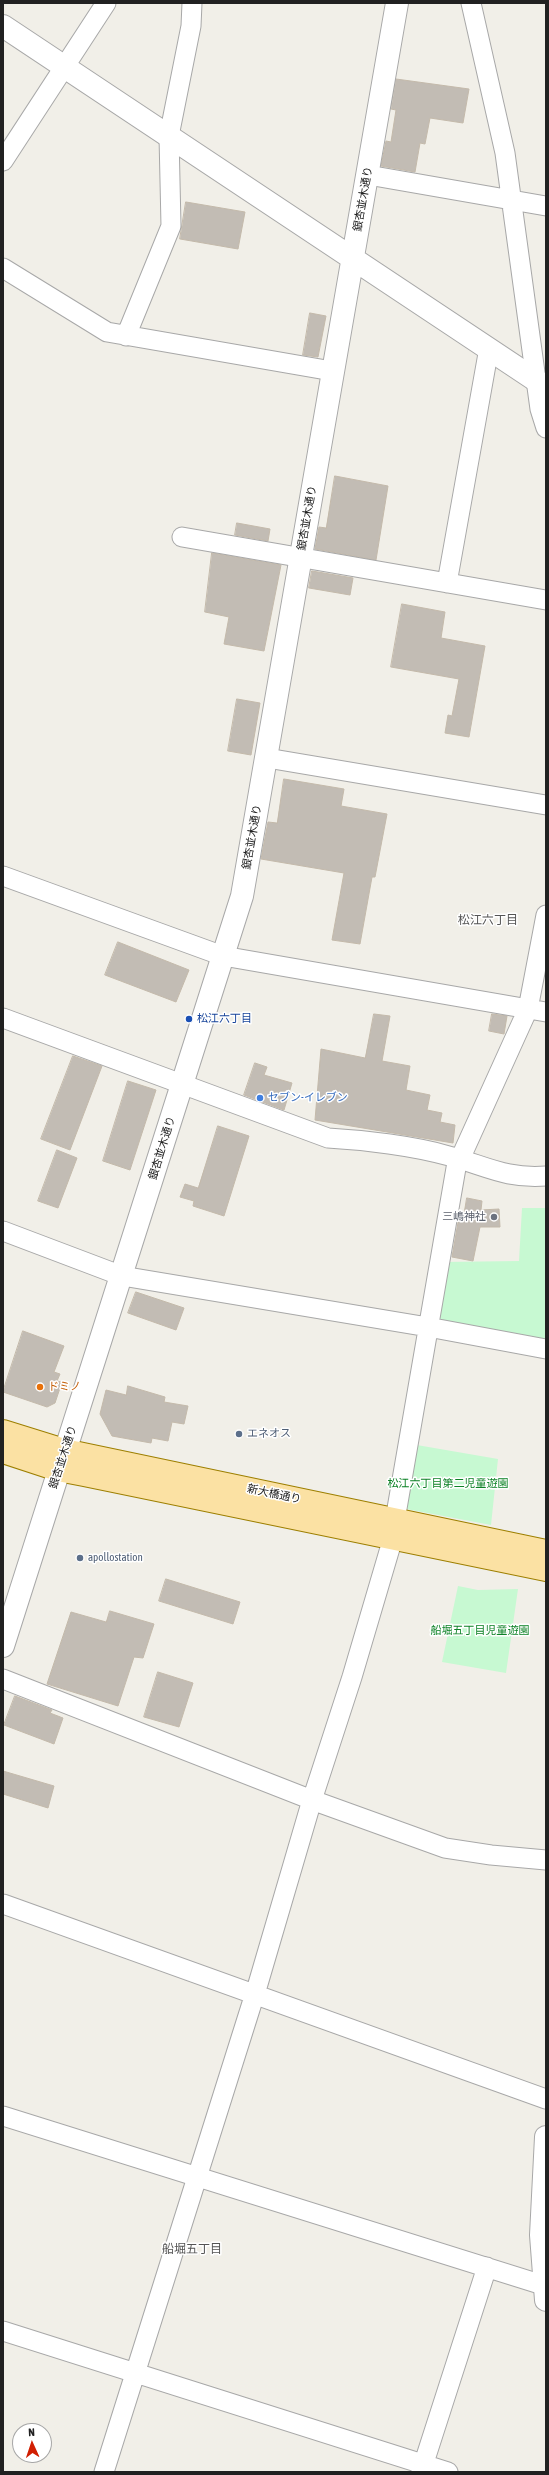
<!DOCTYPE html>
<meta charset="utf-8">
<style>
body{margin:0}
#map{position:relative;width:549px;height:2475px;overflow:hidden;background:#f1efe8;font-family:"Asap Condensed",sans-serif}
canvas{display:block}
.frame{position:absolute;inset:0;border:4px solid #212121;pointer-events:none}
.north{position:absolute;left:12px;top:2423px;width:40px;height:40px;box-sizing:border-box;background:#fff;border:1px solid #a6a6a6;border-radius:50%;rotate:357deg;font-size:11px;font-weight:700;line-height:16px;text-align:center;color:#212121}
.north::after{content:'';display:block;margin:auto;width:14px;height:18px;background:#d11e02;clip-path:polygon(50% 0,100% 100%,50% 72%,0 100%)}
</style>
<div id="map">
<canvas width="549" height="2475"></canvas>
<div class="frame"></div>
<div class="north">N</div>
</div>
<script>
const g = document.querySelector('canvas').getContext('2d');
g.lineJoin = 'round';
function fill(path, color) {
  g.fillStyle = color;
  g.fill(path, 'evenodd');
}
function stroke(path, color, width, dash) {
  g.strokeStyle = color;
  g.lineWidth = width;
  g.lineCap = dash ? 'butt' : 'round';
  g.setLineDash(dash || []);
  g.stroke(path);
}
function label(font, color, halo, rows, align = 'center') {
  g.font = font + ' "Asap Condensed","Noto Sans JP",sans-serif';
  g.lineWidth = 3;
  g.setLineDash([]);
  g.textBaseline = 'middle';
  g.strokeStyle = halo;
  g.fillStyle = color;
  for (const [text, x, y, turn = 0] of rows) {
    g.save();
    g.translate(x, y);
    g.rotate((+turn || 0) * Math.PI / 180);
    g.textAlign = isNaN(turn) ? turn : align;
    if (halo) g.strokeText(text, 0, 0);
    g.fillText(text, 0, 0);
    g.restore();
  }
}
fill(new Path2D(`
 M522,1208H546V1348L431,1325L443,1262L519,1261Z
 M411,1444L498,1459L491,1525L401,1508Z
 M458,1586L478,1590L518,1589L506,1673L442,1662Z`), '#c7f9d2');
const building = new Path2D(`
 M396,79L469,89L463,123L430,118L425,144L420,143L415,172L381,166L386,141L391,142L396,110L391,109Z
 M186,202L245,212L238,249L180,239Z
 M310,313L326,316L318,357L303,355Z
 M335,476L388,486L376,560L315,549L319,527L326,528Z
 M237,523L270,529L268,541L235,535Z
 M212,553L281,565L264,651L224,644L229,617L205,612Z
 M312,571L353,578L350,595L309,588Z
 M402,604L445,612L441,638L485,646L469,737L445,733L448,715L452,716L459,679L391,667Z
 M237,699L260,703L251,755L228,751Z
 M284,779L344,789L341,806L387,814L375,877H372L360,944L332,940L344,873L261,859L268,822L277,823Z
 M118,942L189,970L176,1002L105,975Z
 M374,1014L390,1016L382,1061L410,1066L406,1090L430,1095L427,1110L442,1113L440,1122L455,1125L453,1143L315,1120L321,1049L365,1058Z
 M492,1014L507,1016L504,1034L489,1031Z
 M73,1056L102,1066L70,1150L41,1139Z
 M255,1063L267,1067L264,1075L292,1083L284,1110L244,1095Z
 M128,1081L156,1090L130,1170L103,1161Z
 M218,1126L249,1136L224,1216L193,1206L194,1201L180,1197L185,1184L198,1188Z
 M57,1150L77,1158L58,1208L38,1201Z
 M467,1198L482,1201L481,1210L499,1209L500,1227H480L473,1261L452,1257L460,1211L464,1212Z
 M136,1292L184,1308L176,1330L128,1313Z
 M23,1331L64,1346L54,1372L60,1374L57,1381L62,1382L55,1403L47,1407L3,1392Z
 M128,1386L165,1397L164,1402L188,1406L184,1424L172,1422L168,1441L152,1438L151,1443L112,1436L100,1414L106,1390L126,1395Z
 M166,1579L240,1602L233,1624L159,1601Z
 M110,1611L154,1624L143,1658L134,1657L118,1706L47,1684L71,1612L106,1622Z
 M158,1672L193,1683L179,1727L144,1717Z
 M15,1696L52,1710L50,1713L63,1718L54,1744L4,1725Z
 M3,1771L54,1786L48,1808L3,1794Z`);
fill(building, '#c2bcb4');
stroke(building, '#c3b9aa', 1);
const minor = new Path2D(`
 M471,3L505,153L540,409L546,428
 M3,161L106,3
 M368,175L546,206
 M3,268L107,332L332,371
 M126,336L171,226L169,136L191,26L192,3
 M182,537L546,600
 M447,583L489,348
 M267,758L546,805
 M3,876L223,956L546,1012
 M3,1018L328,1138C364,1140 415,1146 449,1156C486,1166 506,1179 546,1176
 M3,1231L122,1276L428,1327L546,1349
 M395,1520L456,1168L528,1009L546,915
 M3,1679L312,1800L445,1848L491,1855L546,1860
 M3,1904L546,2099
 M3,2116L546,2286
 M3,2331L448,2472
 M104,2472L258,1984L312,1800L352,1677L393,1538
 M421,2472L487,2267`);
const tertiary = new Path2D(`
 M3,26L546,387
 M3,1646L242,896L397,3
 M546,2137L541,2235L546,2300`);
const primary = new Path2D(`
 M3,1431L64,1450L546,1551
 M3,1452L58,1470L84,1475C238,1508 392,1537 546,1570`);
stroke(minor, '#a8a8a8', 21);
stroke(tertiary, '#a8a8a8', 24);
stroke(primary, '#9d7f01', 24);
stroke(minor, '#fff', 19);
stroke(tertiary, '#fff', 22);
stroke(primary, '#fbe1a3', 22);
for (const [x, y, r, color] of [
 [189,1019,4,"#1a4fb4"],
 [260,1098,4,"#3f7fe0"],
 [494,1217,4,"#6b7280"],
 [40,1387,4,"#e8710a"],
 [239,1434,4,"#5c6f8a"],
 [80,1558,4,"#5c6f8a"]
]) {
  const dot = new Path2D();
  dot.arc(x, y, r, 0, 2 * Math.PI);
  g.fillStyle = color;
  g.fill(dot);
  stroke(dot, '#fff', 1.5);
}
label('11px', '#212121', '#fff', [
 ["銀杏並木通り",363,199,-80],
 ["銀杏並木通り",307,518,-80],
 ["銀杏並木通り",252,837,-80],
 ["銀杏並木通り",162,1148,-73],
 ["銀杏並木通り",63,1457,-72],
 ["新大橋通り",274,1494,12]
]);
label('11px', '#164399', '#fff', [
 ["松江六丁目",197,1019]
], 'left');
label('11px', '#366cbe', '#fff', [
 ["セブン-イレブン",268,1098]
], 'left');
label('11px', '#5b616d', '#fff', [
 ["三嶋神社",486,1217]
], 'right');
label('11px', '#c56008', '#fff', [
 ["ドミノ",48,1387]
], 'left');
label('11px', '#4e5e75', '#fff', [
 ["エネオス",247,1434],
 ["apollostation",88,1558]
], 'left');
label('11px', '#0d8226', '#fff', [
 ["松江六丁目第二児童遊園",448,1484],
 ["船堀五丁目児童遊園",480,1631]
]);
label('12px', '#545454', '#fff', [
 ["松江六丁目",488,920],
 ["船堀五丁目",192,2249]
]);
</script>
